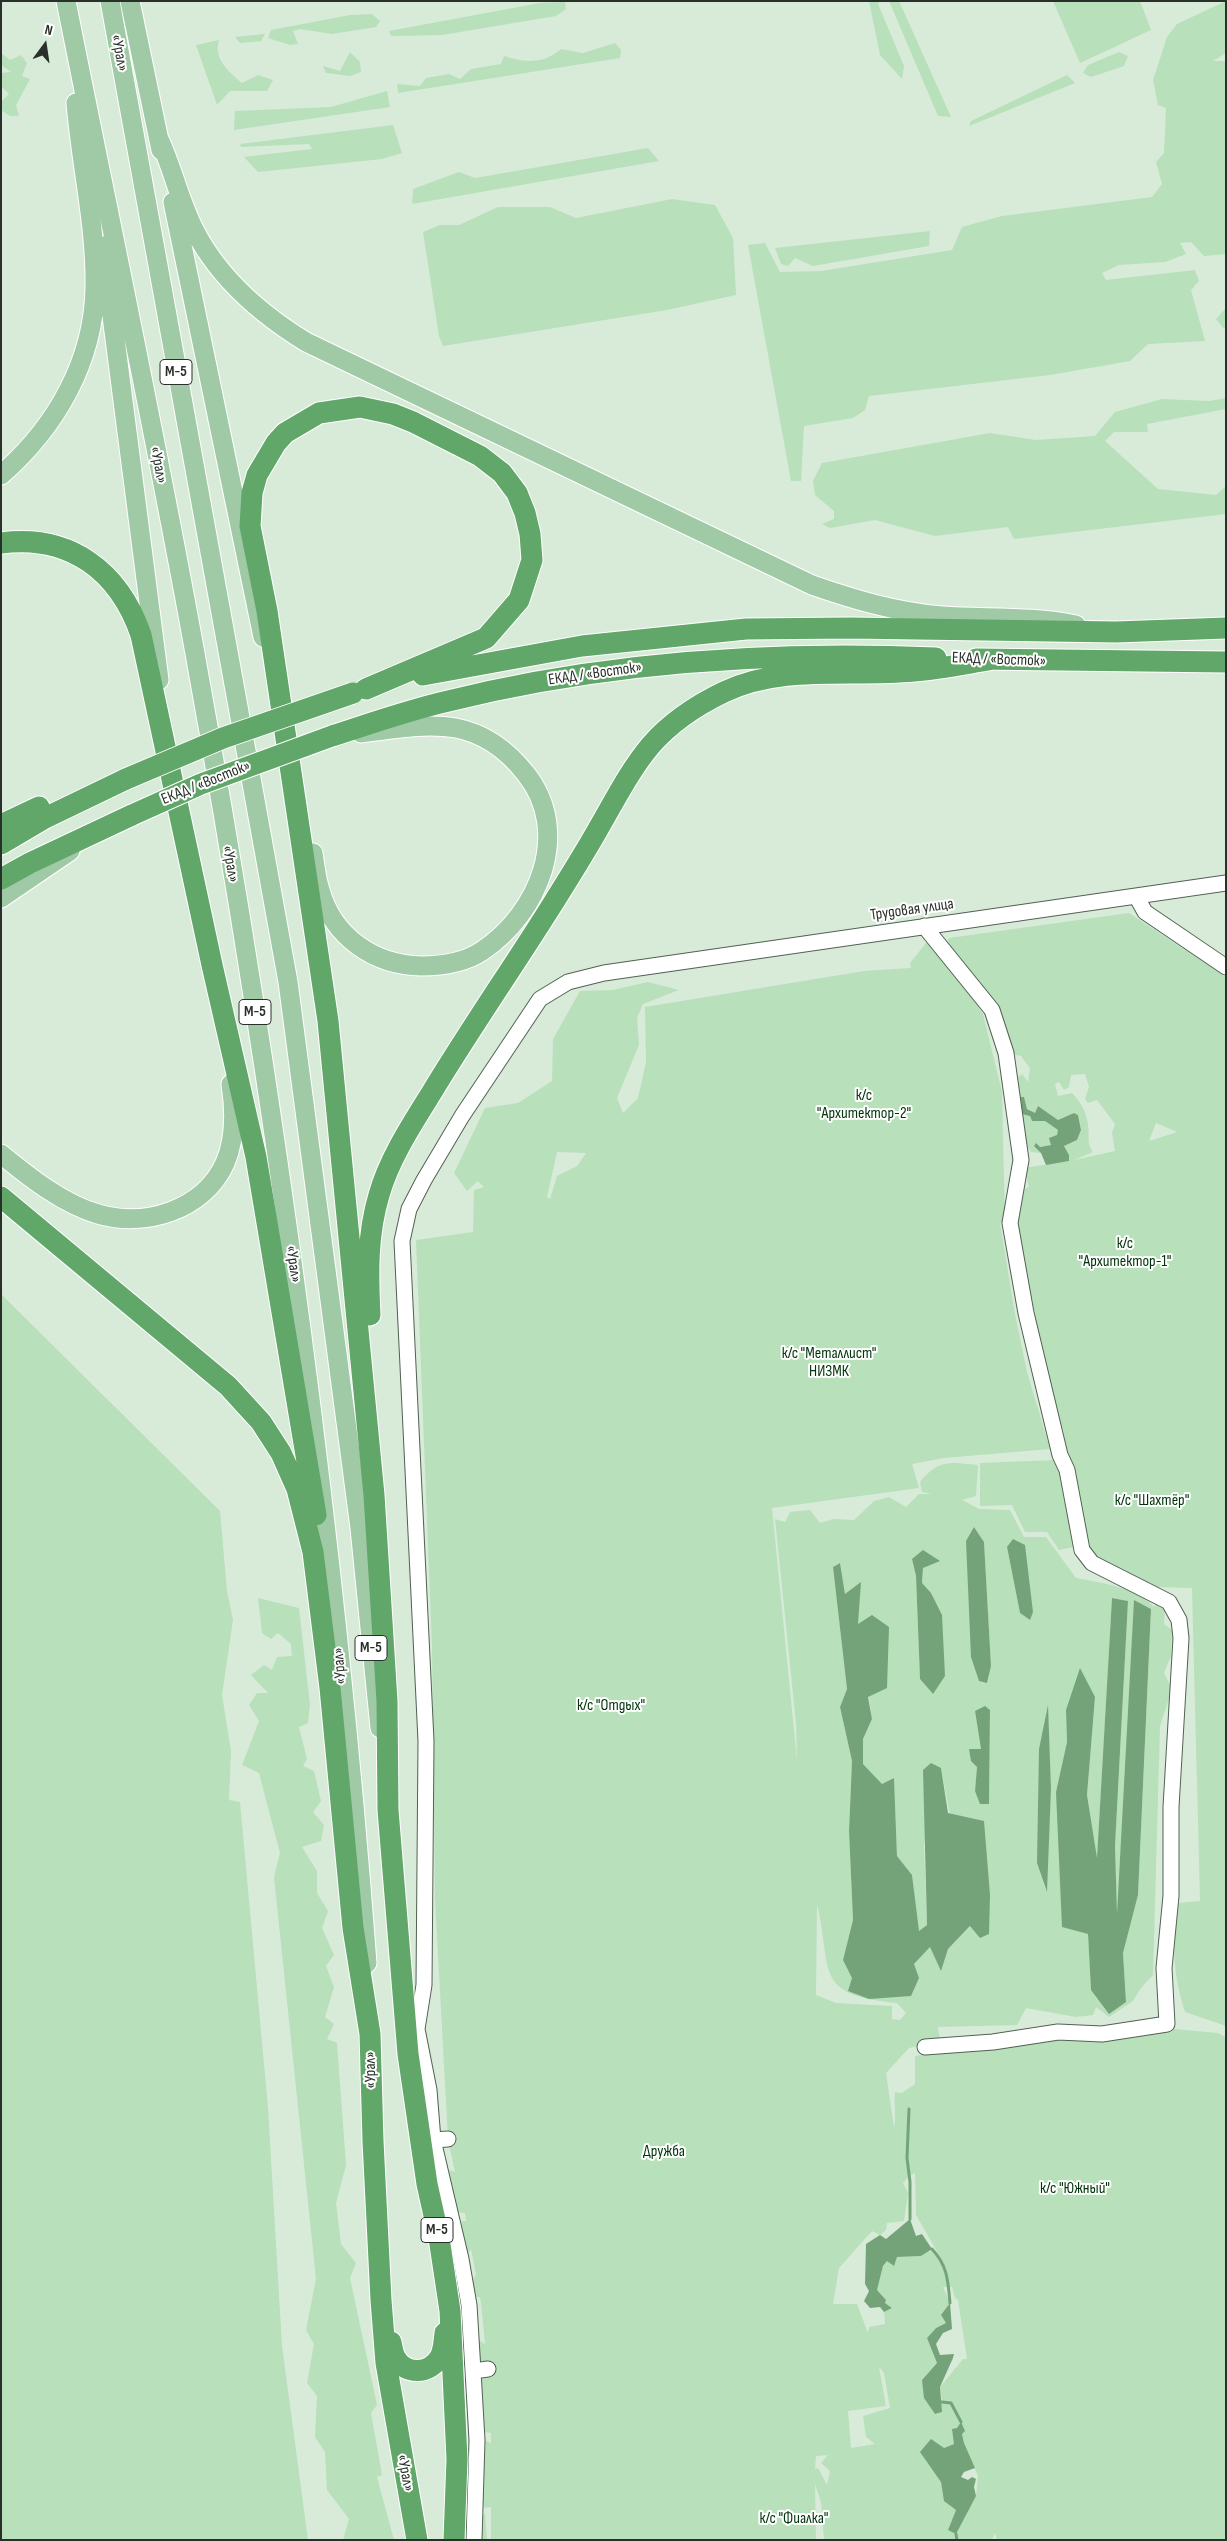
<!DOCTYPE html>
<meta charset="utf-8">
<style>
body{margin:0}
#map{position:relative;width:1227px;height:2541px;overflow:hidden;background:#d8ebd9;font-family:"Sofia Sans Condensed",sans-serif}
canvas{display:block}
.frame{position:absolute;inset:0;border:2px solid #293029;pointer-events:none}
.north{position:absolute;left:20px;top:20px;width:50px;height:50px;-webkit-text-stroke:4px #fff;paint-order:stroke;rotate:14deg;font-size:14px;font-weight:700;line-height:20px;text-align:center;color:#293029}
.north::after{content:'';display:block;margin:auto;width:18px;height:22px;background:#293029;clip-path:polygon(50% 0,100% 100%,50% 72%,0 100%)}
</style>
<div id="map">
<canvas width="1227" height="2541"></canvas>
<div class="frame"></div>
<div class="north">N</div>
</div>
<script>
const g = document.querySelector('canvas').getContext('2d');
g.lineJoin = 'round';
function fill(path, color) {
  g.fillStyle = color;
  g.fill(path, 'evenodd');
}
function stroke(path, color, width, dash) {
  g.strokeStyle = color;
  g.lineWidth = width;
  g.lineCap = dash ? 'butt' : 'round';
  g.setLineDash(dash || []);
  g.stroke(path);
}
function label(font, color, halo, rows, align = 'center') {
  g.font = font + ' "Sofia Sans Condensed",sans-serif';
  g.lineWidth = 4;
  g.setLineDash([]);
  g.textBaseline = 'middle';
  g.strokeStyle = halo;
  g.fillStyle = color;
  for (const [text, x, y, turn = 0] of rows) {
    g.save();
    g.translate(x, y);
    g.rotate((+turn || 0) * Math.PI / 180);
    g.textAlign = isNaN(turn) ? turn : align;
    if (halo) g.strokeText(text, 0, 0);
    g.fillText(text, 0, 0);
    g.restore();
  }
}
fill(new Path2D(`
 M869,1H880L878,4L904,66L902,79L880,55Z
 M889,1H899L951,117L938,116Z
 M1053,1H1140L1151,30L1080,63Z
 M1226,1V53L1213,61H1226V254L1204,256L1191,242L1180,243L1186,254L1165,262L1119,265L1102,273L1106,280L1195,270L1199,281L1191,290L1205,341L1148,344L1130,361L1050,375L869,396L865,410L853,418L804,426L801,481H791L748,245L765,243L780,272L821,271L952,250L962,227L1002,216L1152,197L1162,184L1156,162L1164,153L1166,108L1158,105L1153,80L1167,37L1177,24Z
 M565,2L566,9L556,16L442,35L391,36L389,31L540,3Z
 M372,14L380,21L376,27L332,34L300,29L293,31L298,44L290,45L268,38L271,30L350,15Z
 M265,34L261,41L240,43L235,37Z
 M219,40C213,59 229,72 242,83L258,75L273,80L267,91H230L217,105L196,45Z
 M615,43L621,50L620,58L398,93L397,84L420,86L426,78L449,74L460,79L471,69L501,64L504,56C525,63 544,64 561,49L583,53Z
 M350,52L360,62L361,72L350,76L326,73L323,66L340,71Z
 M1119,52L1128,56L1124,66L1091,77L1083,73L1088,65Z
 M1,53L10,60L21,55L27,63L22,76L30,79L16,105L19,116H10L1,110V102L9,94L1,86V73L11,72L1,65Z
 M1067,75L1075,83L969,126L971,121Z
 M387,91L390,107L234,130L235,111L331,107Z
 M393,125L402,153L382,159L258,172L244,157L312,149L309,144L241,147L240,144Z
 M648,148L659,161L412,204L413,189L459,172L475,178Z
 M672,199L715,205L733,238L736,295L667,310L443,346L439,336L423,232L440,225H459L498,207H550L576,218Z
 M930,231L929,246L813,266L795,258L788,266L781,264L775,248Z
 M1226,308V327L1223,328L1216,319Z
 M1226,398V409L1147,424L1148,432H1114L1105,441L1158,489L1216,495L1226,486V514L1014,539L1008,527L935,536L875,520L830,528L822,524L834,519V511L815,495L813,481L822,463L990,433L1036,440L1095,436L1115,412L1162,399L1209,401Z
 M1129,913L1226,977V2026L1185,2012C1174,1978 1170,1938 1179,1903L1200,1901L1192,1588L1154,1587L1095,1562L1086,1549L1063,1429L1057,1423L1015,1218L1020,1190L1029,1187L1024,1168L1069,1161V1155L1064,1146L1077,1140L1081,1130L1078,1115L1074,1113L1058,1120L1038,1106L1035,1114L1027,1108L1024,1097H1021L1032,1121H1045L1058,1130V1135L1051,1145L1039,1147L1034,1145L1041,1153L1031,1152L1022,1139L1016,1098L1020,1095L1018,1077L1022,1074L1028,1082L1030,1068L1021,1056L1012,1054L982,1007H978L983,1014L1002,1092L1005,1222L1000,1223L1015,1314L1027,1372L1050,1449L944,1458L912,1464L919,1488L772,1508L797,1761L796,1723L775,1519L785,1522L790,1512L810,1510L820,1523L833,1519L854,1520L874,1501L889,1497L906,1507L919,1494H932L922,1492L920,1482C938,1459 951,1462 978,1465L976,1496L962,1500L979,1509L1010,1510L1024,1537H1046L1076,1578C1101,1583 1137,1587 1154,1607L1157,1601L1165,1605L1164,1624L1172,1630L1171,1656L1164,1673L1172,1689L1160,1726L1153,1975L1141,1988L1133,2001L1109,2017L1096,2007L1093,2015L1076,2017L1026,2008L1017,2025L938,2027L940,2041L909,2048L886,2073L894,2127C897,2115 893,2104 895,2092L902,2093L915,2084V2056L1060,2036L1119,2035L1175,2029L1218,2033L1226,2037V2540H997L995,2533L992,2540H824L821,2502L815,2484L816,2540H491V2507L485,2508L478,2496L484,2474L479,2453L484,2440L491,2443V2433L483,2432L477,2387L483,2374L479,2365L477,2339L485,2344L481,2303L480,2297H477L469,2285L476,2275L471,2249L468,2254L461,2230L462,2221H466L465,2213L458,2212L447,2176L450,2170L455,2172L448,2139L435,1900L432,1648L416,1240L473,1232L474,1190L484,1187L478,1181L467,1191L454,1173L485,1108L518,1103L552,1081L553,1039L580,991L613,990L648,982L679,990L643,1004L637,1018L639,1045L617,1098L623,1113L638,1098L646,1062L645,1007L864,971L911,968L910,963L926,943L945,947L949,938ZM1085,1074L1089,1087L1085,1099L1088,1103L1097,1100L1115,1124L1112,1133L1115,1151L1074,1160L1093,1152C1086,1142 1090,1137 1088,1125C1087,1113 1080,1101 1072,1093L1058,1096L1055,1084L1059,1082L1064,1090L1069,1087L1071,1075ZM1156,1123L1177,1132L1149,1141ZM557,1152L586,1153L577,1166L557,1176L550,1199L547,1197ZM974,1527L984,1542L991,1666L987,1683ZM1007,1547L1030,1620L1020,1613ZM912,1559L923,1568L922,1583L933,1694L920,1679L916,1576ZM840,1563L845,1594L858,1624L872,1719L863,1739V1764L882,1784L894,1778L897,1856L912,1875L918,1932L927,1925L924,1844L941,1768L971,1926L948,1949L941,1970L930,1947L914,1964L843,1960L853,1920L849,1831L852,1761L840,1707L847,1689L833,1567ZM1112,1598L1128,1601L1115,1846L1117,1923L1135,1601L1151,1609L1138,1895L1123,1953L1126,2002L1091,1990L1088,1934L1056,1792L1067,1742L1066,1710L1095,1697L1087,1795L1097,1862ZM1047,1708L1051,1789L1046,1891L1037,1863ZM990,1710L989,1803V1804L975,1791L977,1767L969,1749H981L975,1711ZM817,1904C833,1970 811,1995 897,2003L906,2013L900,2020L892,2019V2006L836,2003L816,1995ZM915,2173L916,2215L939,2255L932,2249L921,2256L897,2257L887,2261L883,2266L877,2290L886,2300L885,2303L892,2308L884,2312L885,2324L869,2327L868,2333L857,2304H833L839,2268L872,2231L880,2235L886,2230L887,2223L904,2221L908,2193L903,2183L909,2176ZM943,2287H952L955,2298L958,2300L967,2359H963L940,2387L942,2402L922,2380L937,2363L927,2338L936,2328L946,2323L942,2316L950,2303ZM879,2367L884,2373L890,2408L863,2416L866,2437L875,2444L851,2448L848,2411L886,2406ZM960,2423L964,2443L978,2476L976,2496L948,2530L956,2510L945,2501L941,2482L944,2448L954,2444ZM828,2455L821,2463L830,2471L827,2485L818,2468L815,2469L816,2456Z
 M1,1294L220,1511L227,1591L233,1620L222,1695L231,1751L229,1800L240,1802L268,2108L282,2346L308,2540H1Z
 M1056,1460L1063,1476L1074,1547L1059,1550L1047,1532H1025L1012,1505L980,1506V1463Z
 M258,1598L299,1608L310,1705L308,1723L299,1727L307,1759L303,1766L314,1771L321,1801L313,1812L324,1825L321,1841L302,1847L317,1871V1893L328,1911L322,1928L334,1955L326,1966L334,1987L325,2017L334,2024L327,2039L337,2043L346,2165L336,2203L341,2244L356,2263L350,2278L377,2405L371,2413L382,2475L377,2477L394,2540H343L349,2519L327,2490L325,2452L315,2437L317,2396L307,2383L314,2344L306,2330L316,2279L274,1877L280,1853L259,1773L242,1765L259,1721L249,1705L257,1693H268L251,1675L264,1665L272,1670L277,1657L292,1656L291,1644L278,1633L271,1639L262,1633Z
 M485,2513L487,2540H477L478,2523Z`), '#b8e0bb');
fill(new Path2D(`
 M1021,1097H1024L1027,1109L1035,1113L1038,1106L1058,1120L1074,1113L1078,1115L1081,1130L1077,1140L1064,1146L1069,1155V1161L1046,1165L1041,1153L1034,1146L1036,1143L1040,1147L1051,1145L1049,1138L1057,1135L1058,1130L1045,1121H1032L1030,1116L1022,1114Z
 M974,1527L984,1542L991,1666L987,1683L979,1681L971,1657L966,1541Z
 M1013,1539L1025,1545L1033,1612L1030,1620L1020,1613L1007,1547Z
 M923,1550L940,1561L923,1568L922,1583L931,1593L942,1615L945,1676L933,1694L920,1679L916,1576L912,1559Z
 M840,1563L845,1594L861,1582L858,1624L872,1615L889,1627L887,1688L868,1697L872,1719L863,1739V1764L882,1784L894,1778L897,1856L912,1875L919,1931L927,1925L923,1770L931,1763L941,1768L948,1813L984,1821L990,1895L989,1934L980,1938L970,1926L948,1949L941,1971L930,1947L914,1964L919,1978L911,1996L869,1999L848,1991L852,1978L843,1960L853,1920L849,1831L852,1761L840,1707L847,1689L833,1567Z
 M1112,1598L1128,1601L1115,1846L1117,1914L1134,1600L1151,1609L1138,1895L1123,1953L1126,2002L1109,2014L1091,1990L1088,1934L1062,1927L1056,1792L1067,1742L1066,1710L1080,1668L1095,1697L1087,1795L1097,1858Z
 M1048,1705L1051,1789L1047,1892L1037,1863L1039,1749Z
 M985,1706L990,1710L989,1804H980L975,1791L977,1767L971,1761L969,1749H981L975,1711Z
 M910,2219L916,2236L922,2234L932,2249L921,2256L897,2257L894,2266L887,2261L883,2266L877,2290L886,2300L885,2303L892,2308L884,2312L880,2307L870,2308L864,2301L869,2291L865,2284L866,2244L880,2235L886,2239Z
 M950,2303L952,2329L943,2333L936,2344L940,2355L954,2354L953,2358L940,2387L942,2412L935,2414L924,2398L922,2380L937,2363L927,2338L936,2328L946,2323L941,2315Z
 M961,2422L965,2431L962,2434L964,2443L975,2468L964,2472L961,2477L968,2480L972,2477L976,2479L974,2487L976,2496L956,2534L948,2530L956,2510L944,2501L941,2482L920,2452L931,2439L944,2448L954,2444L952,2429L957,2428Z`), '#75a379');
stroke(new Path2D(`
 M909,2109L907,2158L910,2182V2219
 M932,2249C948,2266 948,2282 950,2303
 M942,2402L951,2403L961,2422
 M956,2534L957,2540`), '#75a379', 3);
const minor = new Path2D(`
 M1136,896L1145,912L1226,967
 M924,926L992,1010L1006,1053L1021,1160L1010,1223L1026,1313L1060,1455L1067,1470L1082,1550L1092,1563L1169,1602L1179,1620L1181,1638L1171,1807V1896L1164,1968L1167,2024L1102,2034L1058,2032L993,2042L925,2047
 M448,2139L433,2140L429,2090L417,2029L424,1985L426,1741L402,1241L409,1209L424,1180L462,1116L540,999L568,982L604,973L1226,883
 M433,2140L461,2259L469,2305L473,2371L488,2369
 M473,2371L477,2440L474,2540`);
const major = new Path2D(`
 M66,1C109,217 155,432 194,648C273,1083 334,1522 367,1963
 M110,1L288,982L360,1528L380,1728
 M130,1L161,150
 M159,139C170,162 176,187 186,211C208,269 254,310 306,342L812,585C855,600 896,612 942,616C987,619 1032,616 1076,625
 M173,202L263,637
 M103,246L159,680
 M1,475C56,427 94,361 95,287C96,226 81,164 76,103
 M313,853C315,865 316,878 320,890C333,937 374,965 421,966C443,966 464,963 482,951C539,913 572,832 526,774C478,713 429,724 361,733
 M1,898L70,851
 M1,1154C29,1177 63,1204 98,1214C145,1228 204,1210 225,1163C236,1138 235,1110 231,1084`);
const highway = new Path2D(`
 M1,543C70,534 119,571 141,635L212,965L256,1157L316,1515
 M976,659L1226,662
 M423,675L582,646L746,629L850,628L1116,632L1226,628
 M366,689L486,638L519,600L532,560L530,534L525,513L517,493L502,473L480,456L413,422L393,414L360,407L319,413L285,433L276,443L257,475L252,493L250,526L267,611L328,1021L374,1495L387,1701L388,1810L408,2054L427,2184L439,2238L450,2311L457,2459L454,2540
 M332,736C369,724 406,711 444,702C604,662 771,651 936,658
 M1,825L39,807
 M1,844L45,818L126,779
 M1,879L30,863L132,815
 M1,1197L228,1386L261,1422L281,1453L297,1489L313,1552L330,1688L353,1928L370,2034L373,2141L381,2300L386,2363L417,2540
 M370,1315C368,1274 367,1235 379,1195C389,1159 412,1124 432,1092C469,1031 509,973 547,913C564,886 581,859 597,831C614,802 629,771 651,745C671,722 697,705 724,692C782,664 852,677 914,671C939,669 964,664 989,660
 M391,2342C392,2347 393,2353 395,2357C405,2376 430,2374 440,2357C444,2350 444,2340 445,2333`);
stroke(minor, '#516152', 17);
stroke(major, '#fff', 21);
stroke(highway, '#fff', 23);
stroke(minor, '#fff', 15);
stroke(major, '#a0caa5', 19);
stroke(highway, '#61a769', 21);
const highwayBridge = new Path2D(`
 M126,779L223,738L353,693
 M132,815L201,784L332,736`);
stroke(highwayBridge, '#fff', 23, []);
stroke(highwayBridge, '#61a769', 21);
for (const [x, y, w] of [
 [176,372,32],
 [255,1012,32],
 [371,1648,32],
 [437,2230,32]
]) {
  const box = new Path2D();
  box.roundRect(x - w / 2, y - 12.5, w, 25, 4);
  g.fillStyle = '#fff';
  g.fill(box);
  stroke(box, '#293029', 1);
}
label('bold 15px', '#293029', null, [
 ["М-5",176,372],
 ["М-5",255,1012],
 ["М-5",371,1648],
 ["М-5",437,2230]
]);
label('16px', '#293029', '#fff', [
 ["«Урал»",119,53,79],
 ["«Урал»",158,465,79],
 ["ЕКАД / «Восток»",999,660,2],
 ["ЕКАД / «Восток»",595,674,-8],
 ["ЕКАД / «Восток»",206,783,-22],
 ["«Урал»",230,864,80],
 ["Трудовая улица",912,910,-8],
 ["«Урал»",293,1264,82],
 ["«Урал»",340,1666,-95],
 ["«Урал»",371,2070,-91],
 ["«Урал»",405,2473,79]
]);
label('16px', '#00340a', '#fff', [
 ["к/с",864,1096],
 ["\"Архитектор-2\"",864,1114],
 ["к/с",1125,1244],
 ["\"Архитектор-1\"",1125,1262],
 ["к/с \"Металлист\"",829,1354],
 ["НИЗМК",829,1372],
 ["к/с \"Шахтёр\"",1152,1501],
 ["к/с \"Отдых\"",611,1706],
 ["Дружба",664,2152],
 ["к/с \"Южный\"",1075,2189],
 ["к/с \"Фиалка\"",794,2519]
]);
</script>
